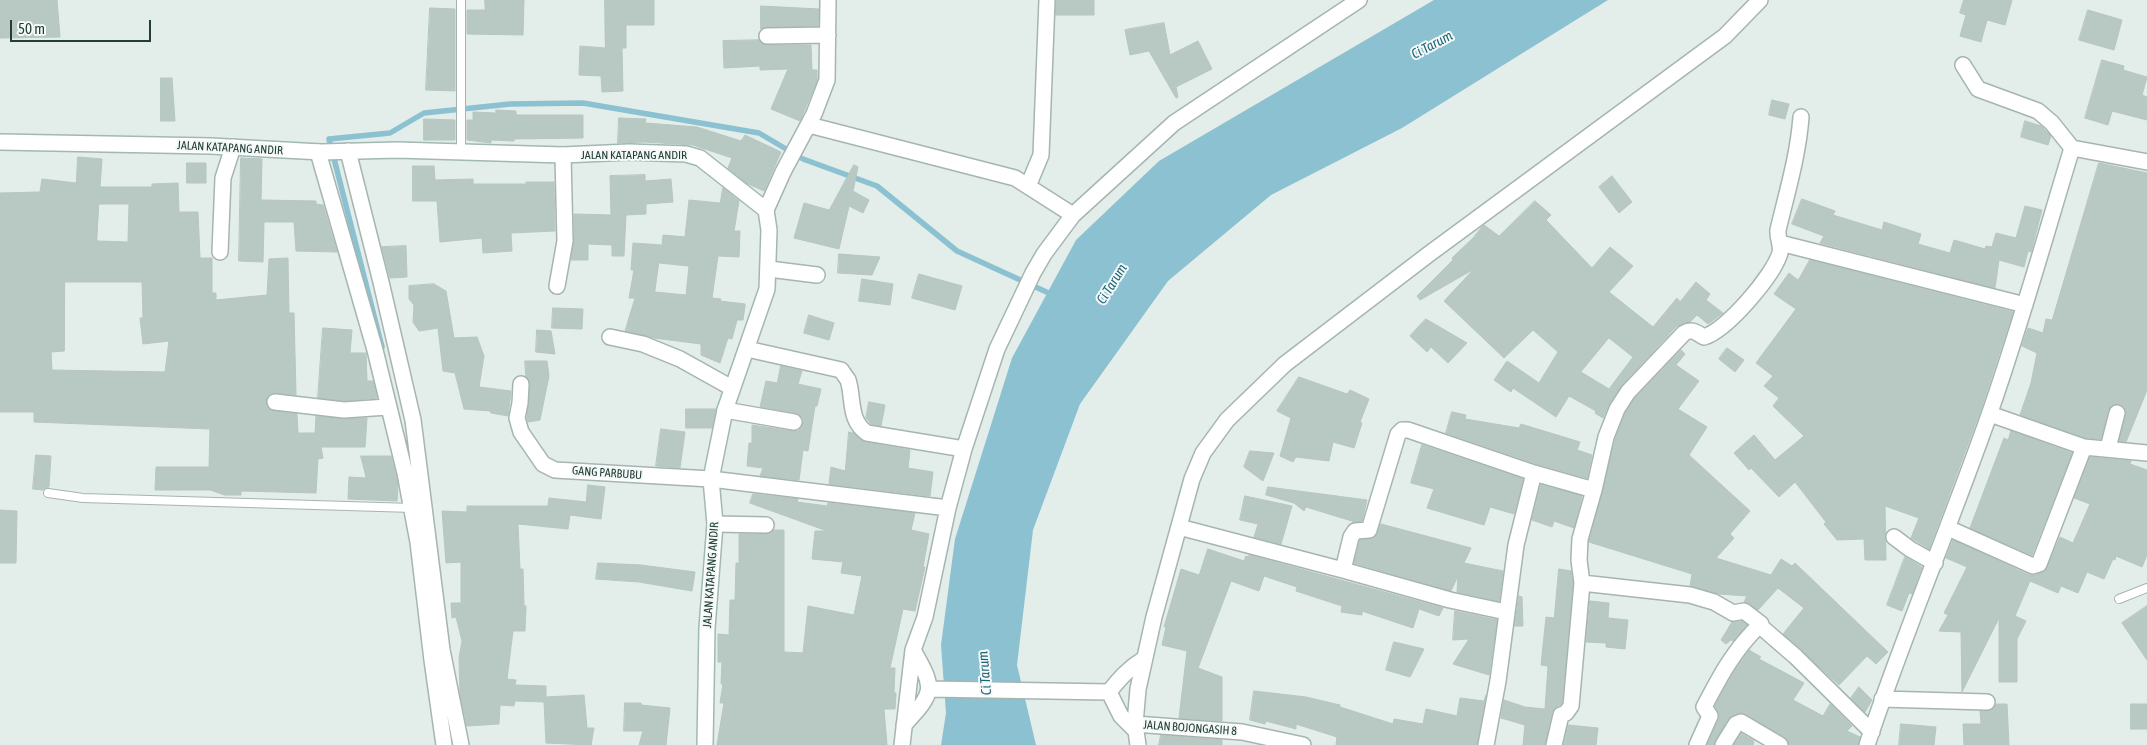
<!DOCTYPE html>
<style>
body{margin:0}
#map{position:relative;width:2147px;height:745px;overflow:hidden;background:#e3ede9;font-family:"Asap Condensed",sans-serif}
canvas{display:block}
.scale{position:absolute;left:10px;top:20px;width:141px;height:22px;box-sizing:border-box;border:2px solid #233e39;border-top:0;padding-left:6px;font-size:15px;line-height:18px;white-space:nowrap;color:#233e39;-webkit-text-stroke:4px #f4f9f7;paint-order:stroke}
</style>
<div id="map">
<canvas width="2147" height="745"></canvas>
<div class="scale">50 m</div>
</div>
<script>
const g = document.querySelector('canvas').getContext('2d');
g.lineJoin = 'round';
function fill(path, color) {
  g.fillStyle = color;
  g.fill(path, 'evenodd');
}
function stroke(path, color, width, dash) {
  g.strokeStyle = color;
  g.lineWidth = width;
  g.lineCap = dash ? 'butt' : 'round';
  g.setLineDash(dash || []);
  g.stroke(path);
}
function label(font, color, halo, rows, align = 'center') {
  g.font = font + ' "Asap Condensed",sans-serif';
  g.lineWidth = 4;
  g.setLineDash([]);
  g.textBaseline = 'middle';
  g.strokeStyle = halo;
  g.fillStyle = color;
  for (const [text, x, y, turn = 0] of rows) {
    g.save();
    g.translate(x, y);
    g.rotate((+turn || 0) * Math.PI / 180);
    g.textAlign = isNaN(turn) ? turn : align;
    if (halo) g.strokeText(text, 0, 0);
    g.fillText(text, 0, 0);
    g.restore();
  }
}
fill(new Path2D(`
 M1434,0H1608L1402,128L1271,195L1168,281L1080,404L1033,530L1017,665L1036,745H941L946,713L941,645L955,539L1012,358L1076,240L1159,161Z`), '#8cc1d1');
stroke(new Path2D(`
 M382,347L329,139L390,133L424,113L510,104L583,103L759,133L803,159L877,186L957,251L1053,295
 M449,730L452,745`), '#8cc1d1', 5.5);
const building = new Path2D(`
 M0,0H57L60,37L0,38Z
 M485,0H524L523,35L467,34V10H485Z
 M605,0H654V25H626V48H622L623,91L602,92L601,76L579,75L580,46L605,48Z
 M1056,0H1094V15H1056Z
 M1964,0H2012L2005,25L1987,20L1981,42L1960,36L1966,15L1960,13Z
 M761,6L819,9L818,26L767,27L761,29Z
 M430,8L455,9V91L426,90Z
 M2088,10L2122,20L2114,50L2079,40Z
 M1164,23L1170,55L1198,41L1212,69L1176,87L1178,97L1176,98L1149,51L1130,55L1125,30Z
 M759,40L767,45H811L812,70H817V81L800,121L771,109L788,69L760,70V66L724,68L723,41Z
 M2102,60L2124,66L2123,70L2147,77L2142,95L2147,97V120L2112,111L2108,125L2085,118Z
 M161,78H172L175,121H161Z
 M1772,100L1789,104L1785,119L1769,115Z
 M496,110L516,111V115H583V138L514,139V141L491,140V143L467,140V120H473V112L496,113Z
 M619,118L646,119L645,123L697,127L741,141L745,135L781,152L764,191L746,183L728,168L732,158L693,145L645,142L618,143Z
 M424,119L455,120V140H424Z
 M2025,121L2041,126L2051,136L2048,145L2021,137Z
 M78,157L102,159L100,187H152V184L178,183L179,212H198L200,258H212V293H216V300L267,295L269,259L288,258L289,313H294L296,395L272,393L267,397V406L274,411L297,414L298,433H315L316,416L343,419L367,418L365,447H321L323,458L318,459L316,493L241,491V495H225L210,490H155L156,467H209L210,429L34,422V412H0V193L40,192L42,179L76,183ZM99,204H129L128,242L97,241ZM65,282H142L143,318H140L143,344L169,341L165,372L52,370L51,352L64,351Z
 M241,158L262,159L261,200L316,201V204L323,205L337,252L296,251L294,222H264L263,262L239,261Z
 M187,163H206V183H187Z
 M2099,163L2147,173V390L2126,442L2119,441L2126,415L2124,407L2120,404H2114L2108,410L2101,439L2086,438L2020,415L2031,383L2037,353L2022,346L2028,328L2043,333L2046,319L2052,320Z
 M854,165L858,167L853,191L869,200L863,213L849,206L839,249L794,238L804,203L829,210Z
 M413,166H434L435,180L473,179V184H526V182H554L555,231L511,233L512,251L483,253L482,238L440,242L437,201H413Z
 M645,175V181L671,179L673,202L646,204V214L626,215L624,256H612V245L588,244V260H571L574,241V214L611,215L610,176Z
 M1612,176L1632,202L1619,213L1599,187Z
 M723,188L739,201L734,231H740L739,257L718,256L712,298L721,299L720,301L745,304V306L743,320H737L732,339L728,338L720,363L701,355V344L654,338L625,331L635,298H629L634,270H631L633,243L662,245L663,235L685,237L689,200L720,203ZM659,263L689,266L686,295L655,292Z
 M1802,199L1835,211L1833,215L1882,230L1884,222L1921,234L1918,244L1950,253L1954,240L1985,249L1986,246L1992,247L1996,233L2016,238L2025,206L2042,210L2031,252L2028,251L2024,267L1999,260L1995,288L1820,243L1824,236L1792,224Z
 M1535,201L1551,215L1546,220L1592,268L1610,247L1633,266L1609,292L1653,327L1677,298L1680,302L1696,282L1710,294L1706,300L1723,313L1708,324L1697,315L1690,322L1677,326L1621,386L1609,404L1603,418L1595,413L1596,411L1569,396L1556,417L1513,388L1511,392L1494,380L1507,361L1539,383L1558,352L1533,330L1504,358L1444,301L1474,269L1420,300L1417,296L1453,260L1452,258L1473,238L1481,228L1484,225L1499,236ZM1609,338L1633,357L1609,389L1581,372Z
 M406,246L407,277L390,278L382,247Z
 M839,254L880,257L872,275L838,273Z
 M1810,260L2013,312L1980,412L1929,549L1911,538L1919,518L1885,506L1886,560H1865L1864,539L1837,540L1824,524L1826,522L1795,482L1779,497L1751,468L1749,470L1734,453L1754,435L1775,460L1804,436L1773,406L1779,398L1764,386L1773,376L1756,363L1796,309L1774,294L1789,273L1798,280Z
 M919,274L962,286L955,310L912,298Z
 M862,279L893,284L890,305L859,301Z
 M434,284L446,291L454,338L477,337L484,356L479,387L511,391L508,416L491,413L490,411L464,409L455,373L443,371L438,328L419,331L413,322L414,305L409,299V286Z
 M553,308L583,309L582,329L552,328Z
 M809,315L834,323L829,340L804,333Z
 M1426,319L1467,343L1448,363L1431,347L1427,352L1410,336Z
 M323,328L352,330L350,353H366L367,381H373L377,398L344,401L318,398Z
 M537,330L551,331L555,354L536,352Z
 M1727,348L1744,360L1735,372L1719,359Z
 M1681,350L1685,354L1676,365L1699,381L1678,409L1707,427L1689,455L1750,511L1730,534L1734,538L1716,558L1771,575L1781,559L1792,566L1795,563L1888,652L1876,664L1867,656L1839,685L1783,634L1804,608L1778,588L1758,610L1744,602L1747,596L1719,594L1690,586L1692,574L1589,542L1615,440L1625,413L1635,398Z
 M525,361H547L549,376L540,420L528,422L527,418L530,384L526,376Z
 M781,366L802,371L798,384L821,389L817,406H815L808,451L803,450L799,480L760,476L763,468L747,466L749,443H752V425L793,431H798L803,424V418L796,413L760,407L766,381L777,383Z
 M1299,377L1347,394L1350,390L1369,399L1360,422L1362,423L1354,448L1333,442L1329,461L1296,457L1293,462L1280,456L1291,418L1277,411Z
 M869,402L885,405L881,426L871,424L866,418Z
 M686,409H716L712,428H686Z
 M1452,412L1466,415L1465,419L1519,428L1521,424L1580,442L1577,450L1592,455L1587,478L1537,464L1446,433Z
 M661,429L685,432L680,468L656,466Z
 M2011,431L2072,453L2032,555L1970,528L2004,438L2008,440Z
 M849,432L853,433L865,442L910,450L908,468L933,472L930,496L829,484L831,467L845,471Z
 M1422,445L1523,479L1514,514L1490,507L1484,525L1427,508L1434,489L1411,483Z
 M1250,451L1274,453L1263,481L1244,467Z
 M36,455L51,456L49,487L43,490L33,489Z
 M361,456H391L398,484L397,501L348,499L349,477L366,478Z
 M2090,457L2131,461L2130,464L2147,470V555L2142,567L2116,556L2115,560L2113,559L2104,579L2087,572L2078,593L2061,586L2058,593L2030,581L2015,616L2026,621L2017,639V682H1999V618L1962,692L1961,632L1939,631L1948,615L1944,613L1967,567L1946,558L1953,540L2029,575H2036L2045,571L2060,537L2073,543L2090,504L2074,498Z
 M588,485L605,487L601,519L570,515L568,529L518,524L520,569H523L524,606H526L525,631H513L507,679L516,680L515,685L546,686V697L584,695L587,728H594L591,745L546,743L544,702L515,701L514,706L500,705L499,724L467,726L460,693L459,658L462,641L456,617L452,618L451,603H461V562L446,563L442,511L467,512V506H548L549,498L586,502Z
 M1541,485L1582,496L1574,528L1554,521L1552,527L1532,520Z
 M1268,487L1367,500L1362,521L1355,522L1306,507L1304,511L1294,503L1266,495Z
 M753,494L798,499L797,502L827,506L828,503L915,513L911,530L929,534L923,567H925L915,611L903,609L890,668H895L894,693H896L895,709H884L887,745H717L724,703H720L723,684H721L722,662H718V634L729,635L730,600H735L736,563H739V534H766L774,530H784V652L803,653L808,606L854,615L862,576L841,573L843,562L812,559L815,531H827L750,503Z
 M1245,496L1292,506L1281,544L1254,537L1258,524L1240,520Z
 M0,510L17,511L16,563H0Z
 M1381,524L1471,548L1464,563L1503,571L1499,601L1457,592L1458,576L1451,591L1354,563L1360,540L1374,538Z
 M1208,549L1244,561L1246,556L1249,557V555L1443,608L1439,616L1419,609L1413,628L1362,611V615L1341,612L1342,606L1296,591L1297,587L1264,576L1259,591L1231,581L1198,668L1222,677V721L1179,718L1187,651L1162,645L1166,627H1164L1181,569L1199,575Z
 M1905,557L1922,567L1912,594L1909,593L1902,611L1887,605Z
 M598,563L641,565L695,572L692,591L639,582L596,579Z
 M1559,569L1571,571L1573,583L1562,703L1552,712L1545,745H1523L1525,725L1501,718L1504,700L1525,707L1545,709L1548,666L1541,665L1546,617L1554,618Z
 M1519,596L1522,597L1523,626H1515Z
 M1590,601L1609,603L1608,618L1628,620L1625,649L1606,647V643L1586,642Z
 M2147,606V660L2122,623Z
 M1455,611L1497,620L1489,675L1453,664L1469,639L1453,640Z
 M1742,621L1747,625L1733,641L1731,640L1726,644L1721,640L1732,622Z
 M1394,642L1424,649L1410,677L1386,670Z
 M1749,650L1761,657L1759,659L1804,683L1793,700L1823,716L1830,704L1852,726L1847,731L1860,737L1858,745H1789L1785,737L1741,713L1728,719L1714,745H1707L1719,719V715L1715,706L1730,678Z
 M1859,687L1872,700L1865,712L1851,698Z
 M1254,691L1306,697L1340,705V707L1393,724L1394,719L1423,724L1426,709L1457,716L1460,698L1484,701L1486,695L1477,745H1336L1337,737L1296,724V729L1266,721L1265,724L1250,720Z
 M625,703H641V705L670,708L666,745H639L643,731H624Z
 M1996,704H2007L2009,745H1964L1963,724H1981L1980,711L1991,710Z
 M2131,704H2147V729H2131Z
 M1901,724L1936,727L1934,745H1899Z
 M1568,725L1598,728L1596,745H1564Z
 M1741,733L1754,741L1753,745H1734Z
 M1161,735L1222,740V745H1159Z`);
fill(building, '#b8c8c2');
stroke(building, '#b6c6c1', 1);
const lane = new Path2D(`
 M461,151V0
 M48,493L83,498L413,508
 M2119,599L2147,588`);
const street = new Path2D(`
 M767,36L828,35
 M1963,65L1978,89L2038,111L2052,123L2072,148L2147,162
 M809,125L1015,178L1073,215
 M348,151L381,282L413,420L442,650L461,745
 M318,152L375,350L405,473L418,542L432,660L444,745
 M1026,185L1031,179L1041,155L1047,0
 M766,210L783,172L814,114L827,80L828,0
 M1780,243L2025,305
 M220,252L223,178L233,147
 M769,269L817,275
 M557,286L565,241L563,155
 M610,337L643,344L680,359L732,388
 M747,349L841,370C843,373 846,377 848,380C854,398 848,420 867,433L964,449
 M521,384L520,403L517,418L521,432L543,464L555,470L711,479L948,508
 M275,402L344,410L387,407
 M725,410L794,422
 M1990,414L2084,447
 M2108,448L2117,413
 M715,524L766,525
 M1179,527L1343,570L1450,600L1506,612
 M1948,528L2033,566L2039,564L2084,447L2147,453
 M1894,537L1910,549L1935,563
 M1343,570L1351,537L1355,531L1369,530L1398,434L1402,430H1408L1534,473L1594,490
 M1582,583L1690,595L1714,602L1733,613L1744,611L1761,624C1735,648 1720,676 1704,707L1710,716L1697,745
 M1759,625L1796,657L1872,732
 M930,689L1109,692
 M1109,692C1120,678 1129,668 1144,659
 M1109,692L1121,716L1136,731
 M1882,699L1987,702
 M1135,724L1242,732L1303,745
 M904,725C934,692 936,690 913,650
 M902,745L913,650L925,617L948,508L964,449L997,349L1033,273L1044,254L1073,215L1174,123L1359,0
 M1138,745L1135,724L1138,689L1154,617L1192,479L1203,453L1227,420L1285,364L1429,254L1725,36L1760,0
 M1486,745L1498,681L1516,545L1534,473
 M1554,745L1561,715L1566,713L1571,706L1582,583L1579,560L1580,539L1594,490L1606,437L1617,409L1628,392L1684,333C1692,328 1697,333 1704,337C1727,330 1773,276 1780,253C1782,245 1777,238 1778,230C1787,192 1798,156 1801,117
 M1723,745L1736,724L1741,722L1780,745
 M1867,745C1904,634 1950,526 1989,415C2020,327 2045,237 2072,148`);
const secondary = new Path2D(`
 M0,142L211,146L321,152L397,150L563,155L629,152L686,154L700,158L766,210L769,230L767,289L725,410L711,479L715,524L707,628L705,745`);
stroke(lane, '#a6b5b1', 10);
stroke(street, '#a6b5b1', 18);
stroke(secondary, '#a2b8b2', 18);
stroke(lane, '#fff', 8);
stroke(street, '#fff', 15);
stroke(secondary, '#fff', 15);
label('12px', '#233e39', '#f4f9f7', [
 ["JALAN KATAPANG ANDIR",230,148,3],
 ["JALAN KATAPANG ANDIR",634,155],
 ["GANG PARBUBU",607,473,4],
 ["JALAN KATAPANG ANDIR",711,575,-86],
 ["JALAN BOJONGASIH 8",1190,728,4]
]);
label('italic 14px', '#1e6479', '#f4f9f7', [
 ["Ci Tarum",1432,45,-28],
 ["Ci Tarum",1112,284,-58],
 ["Ci Tarum",985,673,-95]
]);
</script>
